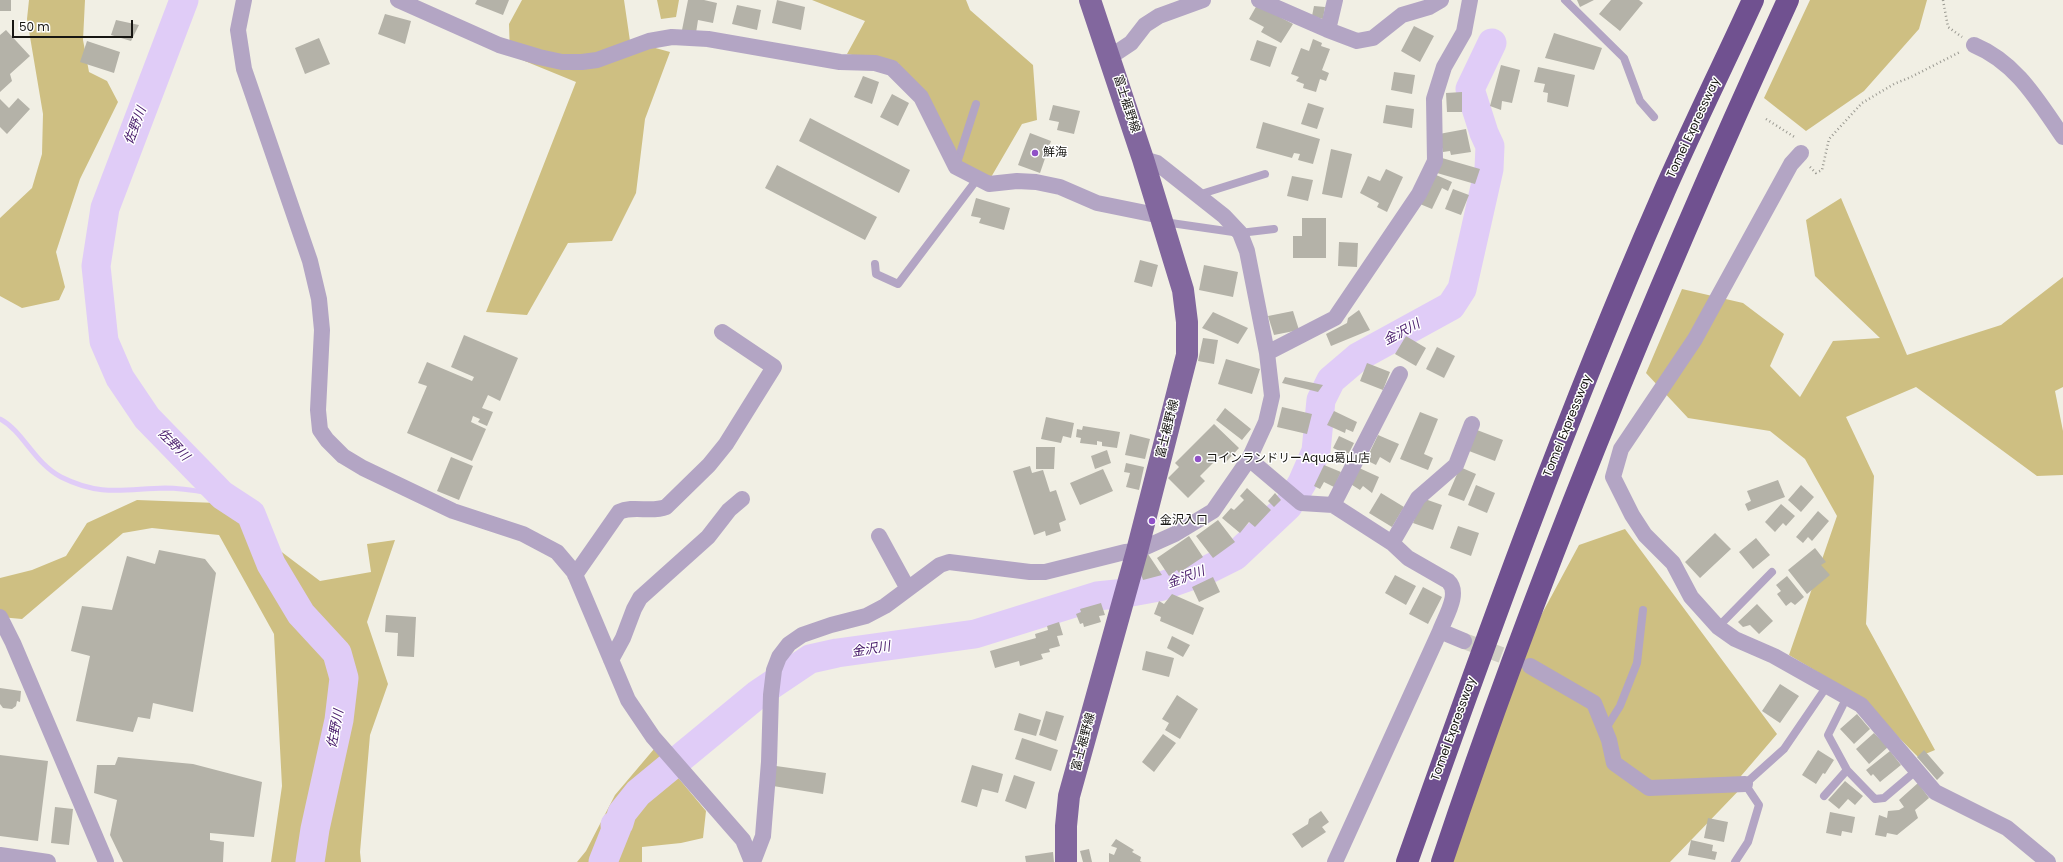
<!DOCTYPE html>
<meta charset="utf-8">
<style>
body{margin:0}
#map{position:relative;width:2063px;height:862px;overflow:hidden;background:#f1efe4;font-family:Poppins,sans-serif}
canvas{display:block}
.scale{position:absolute;left:12px;top:20px;width:121px;height:18px;box-sizing:border-box;border:2px solid #171612;border-top:0;padding-left:5px;font-size:12px;line-height:14px;white-space:nowrap;color:#171612;-webkit-text-stroke:3px #fff;paint-order:stroke}
</style>
<div id="map">
<canvas width="2063" height="862"></canvas>
<div class="scale">50 m</div>
</div>
<script>
const g = document.querySelector('canvas').getContext('2d');
g.lineJoin = 'round';
function fill(path, color) {
  g.fillStyle = color;
  g.fill(path, 'evenodd');
}
function stroke(path, color, width, dash) {
  g.strokeStyle = color;
  g.lineWidth = width;
  g.lineCap = dash ? 'butt' : 'round';
  g.setLineDash(dash || []);
  g.stroke(path);
}
function label(font, color, halo, rows, align = 'center') {
  g.font = font + ' Poppins,"Noto Sans JP",sans-serif';
  g.lineWidth = 3;
  g.setLineDash([]);
  g.textBaseline = 'middle';
  g.strokeStyle = halo;
  g.fillStyle = color;
  for (const [text, x, y, turn = 0] of rows) {
    g.save();
    g.translate(x, y);
    g.rotate((+turn || 0) * Math.PI / 180);
    g.textAlign = isNaN(turn) ? turn : align;
    if (halo) g.strokeText(text, 0, 0);
    g.fillText(text, 0, 0);
    g.restore();
  }
}
fill(new Path2D(`
 M29,0H85L83,40L89,72L107,81L118,102L80,179L56,252L65,287L59,300L22,308L0,296V218L32,188L42,154L43,114L27,19Z
 M522,0H624L630,41L670,52L645,119L636,193L612,241L568,243L527,315L486,312L576,82L510,55L509,24Z
 M657,0H679L676,17L661,19Z
 M812,0H966L970,10L1033,65L1037,120L1022,124L990,179L961,163L898,63L847,54L865,21Z
 M1810,0H1927L1919,29L1864,91L1806,131L1764,98Z
 M1841,198L1907,355L2001,325L2063,277V387L2055,391L2063,431V475L2037,476L1916,387L1846,417L1874,476L1866,624L1935,750L1918,757L1858,696L1789,655L1837,516L1805,459L1770,431L1688,418L1646,373L1682,289L1743,303L1784,334L1770,366L1800,397L1833,341L1880,338L1815,276L1806,220Z
 M137,500L217,503L320,581L371,572L367,544L395,540L367,622L388,684L370,735L360,852L361,862H271L282,786L274,634L219,535L152,528L123,533L22,619L0,617V578L32,570L66,556L87,523Z
 M1625,529L1777,734L1741,776L1745,784L1670,862H1450L1524,647L1579,545Z
 M654,749L706,811L703,838L681,843L642,847V862H577L586,851L615,795Z`), '#cebf82');
stroke(new Path2D(`
 M0,419C23,431 34,463 61,477C101,497 124,489 165,488C184,488 203,492 222,495`), '#e0ccf7', 5);
stroke(new Path2D(`
 M184,0L105,208L96,266L104,341L120,378L147,418L222,495L251,514L271,564L301,614L337,653L344,678L339,720L315,829L310,862
 M603,862L617,827L615,825L619,823L622,813L638,793L758,694L810,659L837,653L975,634L1097,596L1126,593L1159,587L1207,570L1235,556L1288,506L1302,483L1316,451L1321,400L1331,380L1358,357L1451,306L1462,289L1489,169L1490,146L1484,133L1470,89L1492,43`), '#e0ccf7', 29);
fill(new Path2D(`
 M0,0H11V11H0Z
 M477,0H509L503,15L475,4Z
 M688,0H704L717,3L713,23L698,20L696,33L682,30Z
 M777,0L805,7L801,30L772,23Z
 M1577,0H1594L1580,7Z
 M1611,0H1639L1643,3L1620,31L1599,14Z
 M737,5L761,10L757,30L732,24Z
 M1257,5L1293,24L1281,43L1261,32L1264,27L1249,19Z
 M1314,6L1325,7L1323,19L1312,16Z
 M385,14L411,21L405,44L378,34Z
 M116,20L139,25L131,41L111,35Z
 M1414,26L1434,36L1420,62L1401,51Z
 M6,30L30,56L10,74L12,81L0,92V35Z
 M1554,33L1602,48L1594,70L1545,58Z
 M319,38L330,64L305,74L295,48Z
 M1313,39L1322,43L1321,46L1330,49L1322,70L1329,73L1326,81L1320,79L1316,92L1303,88L1304,84L1296,81L1299,77L1291,74L1301,48L1309,51Z
 M1257,40L1277,47L1270,67L1250,60Z
 M87,41L120,52L114,73L80,62Z
 M1501,65L1520,70L1512,103L1502,101L1501,110L1490,106Z
 M1538,67L1575,75L1568,107L1547,102L1548,93L1543,92L1545,84L1534,82Z
 M1394,72L1415,75L1412,94L1391,90Z
 M863,76L879,82L872,104L854,97Z
 M1462,92V112H1447L1446,93Z
 M892,94L909,103L898,126L880,117Z
 M18,98L30,109L7,134L0,127V99L9,108Z
 M1308,103L1324,108L1317,129L1301,124Z
 M1053,105L1080,111L1074,134L1057,130L1059,122L1049,120Z
 M1386,105L1414,109L1412,128L1383,123Z
 M810,118L910,170L899,193L799,141Z
 M1263,122L1320,139L1313,164L1298,160L1300,154L1294,153L1292,158L1256,148Z
 M1466,129L1471,152L1451,155L1450,151L1443,152L1439,134Z
 M1030,133L1051,141L1040,173L1018,165Z
 M1331,149L1352,154L1342,198L1322,194Z
 M1442,158L1480,169L1475,184L1437,173Z
 M777,165L877,217L865,240L765,188Z
 M1386,169L1403,177L1387,212L1377,207L1379,203L1360,193L1368,176L1380,181Z
 M1434,174L1452,182L1448,191L1442,188L1432,209L1420,204Z
 M1292,176L1313,180L1308,201L1287,196Z
 M1453,189L1469,195L1461,215L1445,209Z
 M976,198L1010,208L1004,230L979,223L981,218L971,216Z
 M1302,218H1326V258H1293V236H1302Z
 M1339,242L1358,243L1357,267L1338,266Z
 M1140,260L1158,265L1152,287L1134,282Z
 M1204,265L1238,272L1233,297L1199,290Z
 M1359,310L1370,330L1331,346L1326,334L1347,323L1348,318Z
 M1293,311L1299,330L1274,335L1268,316Z
 M1213,312L1248,328L1238,344L1202,328Z
 M464,335L518,358L500,401L488,395L482,408L493,412L487,426L478,422L480,419L473,416L471,422L486,429L472,461L407,433L427,386L418,383L427,362L472,381L474,377L451,367Z
 M1406,336L1426,348L1416,366L1395,354Z
 M1203,338L1218,340L1214,364L1198,361Z
 M1437,347L1455,356L1444,378L1426,369Z
 M1226,359L1260,369L1252,394L1218,384Z
 M1367,363L1390,372L1383,390L1360,381Z
 M1285,377L1323,385L1318,392L1282,383Z
 M1282,407L1312,414L1307,434L1277,427Z
 M1225,408L1251,429L1242,440L1216,420Z
 M1334,411L1357,422L1353,432L1346,429L1345,433L1327,425Z
 M1420,412L1438,419L1424,454L1433,458L1428,470L1400,459Z
 M1046,417L1074,423L1071,438L1063,436L1061,443L1041,439Z
 M1214,424L1239,448L1226,462L1220,456L1200,476L1205,481L1188,498L1168,478L1179,467L1175,463Z
 M1083,426L1120,432L1117,448L1102,446V442L1097,441V445L1080,443L1081,438L1076,437L1077,429L1082,430Z
 M1477,430L1503,440L1495,461L1469,451Z
 M1130,434L1150,439L1145,459L1125,455Z
 M1378,435L1399,444L1390,463L1380,457L1376,465L1366,460Z
 M1339,436L1354,443L1348,455L1333,448Z
 M1036,447H1055L1054,469H1036Z
 M1107,450L1111,463L1095,469L1091,456Z
 M451,457L473,466L459,500L437,491Z
 M1126,463L1144,467L1139,490L1126,487L1130,473L1124,472Z
 M1324,465L1341,472L1334,487L1324,482L1320,489L1314,486Z
 M1030,466L1032,473L1043,470L1050,492L1056,490L1066,520L1059,523L1061,531L1046,536L1045,531L1034,535L1013,471Z
 M1357,467L1379,477L1372,493L1363,486L1360,490L1349,483Z
 M1460,467L1476,474L1464,501L1448,495Z
 M1103,469L1113,491L1080,505L1070,483Z
 M1778,480L1785,497L1748,511L1745,504L1751,501L1747,491Z
 M1476,485L1495,493L1487,513L1468,505Z
 M1801,485L1814,497L1801,512L1788,500Z
 M1247,488L1271,510L1255,527L1249,522L1240,533L1222,518L1231,508L1234,510L1244,500L1240,496Z
 M1275,493L1281,500L1274,507L1268,501Z
 M1381,493L1404,507L1392,527L1369,513Z
 M1422,498L1442,505L1433,530L1413,523Z
 M1781,504L1795,516L1786,526L1783,523L1775,532L1765,522Z
 M1818,511L1829,521L1812,541L1808,537L1803,543L1796,537Z
 M1218,520L1235,542L1213,558L1196,536Z
 M1458,526L1479,533L1471,556L1450,548Z
 M1715,533L1731,549L1700,578L1685,562Z
 M1189,536L1203,557L1179,573L1177,570L1169,576L1157,558Z
 M1756,538L1770,555L1753,569L1739,552Z
 M1815,548L1826,562L1821,565L1830,575L1807,594L1788,570Z
 M159,550L205,559L216,573L193,712L153,703L150,719L138,717L133,732L76,721L90,656L71,651L82,606L112,610L127,556L155,564Z
 M1148,554L1162,575L1143,580L1141,574L1143,559Z
 M1395,575L1416,586L1406,605L1385,593Z
 M1787,576L1804,597L1795,605L1791,602L1786,606L1777,594L1781,591L1776,585Z
 M1213,577L1220,592L1199,602L1192,587Z
 M1423,587L1442,597L1428,624L1409,614Z
 M1172,594L1204,608L1193,635L1160,621L1161,617L1154,614L1159,601L1164,604Z
 M1101,603L1105,615L1099,616L1101,622L1084,627L1083,623L1080,624L1076,614L1081,612L1080,609Z
 M1757,604L1773,621L1759,634L1750,625L1743,627L1738,622Z
 M386,615L416,617L414,657L397,656L398,633L385,632Z
 M1059,622L1063,635L1057,636L1060,646L1049,649L1050,652L1041,654L1043,659L1020,666L1019,661L995,668L990,651L1036,638L1035,634L1048,630L1047,626Z
 M1172,636L1190,645L1183,657L1167,648Z
 M1146,651L1174,658L1169,677L1142,670Z
 M1780,684L1799,696L1780,723L1762,711Z
 M0,688L21,691L20,702L17,701L16,706L12,709L3,708L0,704Z
 M1177,695L1198,709L1180,739L1165,730L1169,723L1162,719Z
 M1046,711L1064,716L1056,741L1039,735Z
 M1019,713L1041,720L1036,736L1014,730Z
 M1857,714L1870,729L1854,744L1840,729Z
 M1874,733L1888,747L1869,764L1856,749Z
 M1163,734L1176,743L1154,772L1142,762Z
 M1022,738L1058,750L1051,771L1015,759Z
 M1818,750L1834,760L1825,774L1823,773L1816,784L1802,775Z
 M1924,750L1944,773L1937,780L1917,757Z
 M1890,751L1901,765L1880,782L1873,774L1871,776L1866,770Z
 M0,755L48,761L38,841L0,836Z
 M118,757L193,764L262,782L254,837L210,833V840L224,842L223,862H123L110,835L117,800L94,793L97,765H115Z
 M972,765L1003,774L998,793L982,789L977,807L961,802Z
 M776,766L826,773L823,794L773,786Z
 M1014,775L1035,782L1026,809L1005,801Z
 M1845,781L1863,796L1855,805L1848,799L1839,809L1828,800Z
 M1918,783L1929,798L1915,810L1918,818L1897,835L1887,833L1886,837L1875,835L1879,815L1887,818L1888,811L1899,810L1904,807L1899,800Z
 M55,807L73,809L69,845L51,843Z
 M1321,811L1329,822L1322,827L1326,832L1302,848L1292,834L1308,824L1309,819Z
 M1830,812L1855,817L1852,833L1842,831L1841,836L1826,833Z
 M1708,818L1728,822L1724,842L1704,838Z
 M1116,839L1134,850L1132,852L1141,857L1140,861L1142,862H1109V853L1114,855L1117,848L1111,846Z
 M1691,840L1713,845L1712,851L1717,852L1715,860L1688,855Z
 M1089,849L1092,862H1083L1080,851Z
 M1053,852L1054,862H1026L1025,856Z`), '#b4b2a8');
stroke(new Path2D(`
 M1464,641L1523,663`), '#d0cec4', 16, [16, 8]);
stroke(new Path2D(`
 M1943,0L1948,27L1962,37
 M1766,119L1796,138
 M1810,167L1816,173L1822,170L1829,139L1862,103L1894,84L1911,77L1960,52`), '#9a9991', 2.5, [1, 3]);
stroke(new Path2D(`
 M1565,0L1624,58L1640,101L1654,117
 M956,166L976,104
 M1198,195L1265,174
 M1164,222L1240,233L1274,229
 M875,264L876,274L898,284L978,178
 M1718,627L1772,572
 M1847,697L1828,735L1847,770L1875,799L1884,798L1917,770
 M1605,730L1620,706L1637,663L1643,610
 M1824,796L1847,770
 M1735,862L1748,842L1759,805L1745,784L1784,749L1827,686`), '#b3a5c4', 8);
stroke(new Path2D(`
 M244,0L238,30L244,69L310,261L319,299L322,330L318,410L320,430L327,440L343,456L363,468L453,511L523,534L557,552L574,572L628,700L653,737L743,840L752,862
 M398,0L499,45L539,57L562,62H582L597,60L649,41L672,37L708,39L840,62L875,63L892,68L921,97L956,167L989,184L1017,181L1036,182L1060,187L1097,203L1161,216
 M1259,0L1328,30L1357,41L1373,38L1402,15L1429,7L1441,0
 M1328,30L1335,0
 M1974,45C2017,63 2038,101 2063,137
 M1110,57L1131,43L1145,25L1159,16L1203,0
 M1801,153L1791,164L1695,339L1621,449L1613,477L1632,515L1645,535L1673,563L1691,597L1718,627L1735,639L1774,656L1861,705L1935,792L2007,828L2048,862
 M1267,353L1335,318L1419,194L1435,161L1434,99L1444,67L1464,32L1470,0
 M1249,459L1301,503L1333,505L1392,543L1408,558L1448,581C1461,593 1445,617 1440,631
 M1333,505L1400,374
 M879,536L908,589
 M1392,543L1418,498L1456,465L1472,424
 M575,575L619,512C633,505 651,513 666,507L709,465L726,444L774,367L722,332
 M0,617L13,643L106,862
 M611,660L623,638L634,609L640,598L708,537L729,510L742,499
 M1530,666L1594,703L1609,740L1614,763L1649,788L1745,784
 M0,855L48,862
 M753,862L763,836L769,762L771,695L774,670L779,657L789,644L802,635L831,625L866,616L885,606L940,565L949,562L1030,572H1045L1125,552L1137,551L1175,534L1213,511L1249,459L1266,422L1272,396L1267,353L1247,251L1240,233L1224,216L1157,163L1143,159
 M1335,862L1440,631L1464,641`), '#b3a5c4', 16);
stroke(new Path2D(`
 M1066,862V826L1069,796L1137,551L1187,355V322L1183,290L1143,159L1090,0`), '#82679e', 22);
stroke(new Path2D(`
 M1407,862C1486,639 1566,416 1661,199C1690,132 1723,66 1753,0
 M1442,862C1540,568 1659,281 1788,0`), '#705190', 22);
for (const [x, y, r, color] of [
 [1035,153,4,"#9051c7"],
 [1198,459,4,"#9051c7"],
 [1152,521,4,"#9051c7"]
]) {
  const dot = new Path2D();
  dot.arc(x, y, r, 0, 2 * Math.PI);
  g.fillStyle = color;
  g.fill(dot);
  stroke(dot, '#fff', 1.5);
}
label('12px', '#171612', '#fff', [
 ["富士裾野線",1126,104,72],
 ["Tomei Expressway",1694,128,-65],
 ["Tomei Expressway",1568,426,-68],
 ["富士裾野線",1168,429,-76],
 ["Tomei Expressway",1454,729,-70],
 ["富士裾野線",1084,742,-75]
]);
label('12px', '#171612', '#fff', [
 ["鮮海",1043,153],
 ["コインランドリーAqua葛山店",1206,459],
 ["金沢入口",1160,521]
], 'left');
label('italic 13px', '#461969', '#fff', [
 ["佐野川",136,126,-69],
 ["金沢川",1402,333,-28],
 ["佐野川",173,445,46],
 ["金沢川",1186,578,-20],
 ["金沢川",871,650,-9],
 ["佐野川",336,729,-79]
]);
</script>
